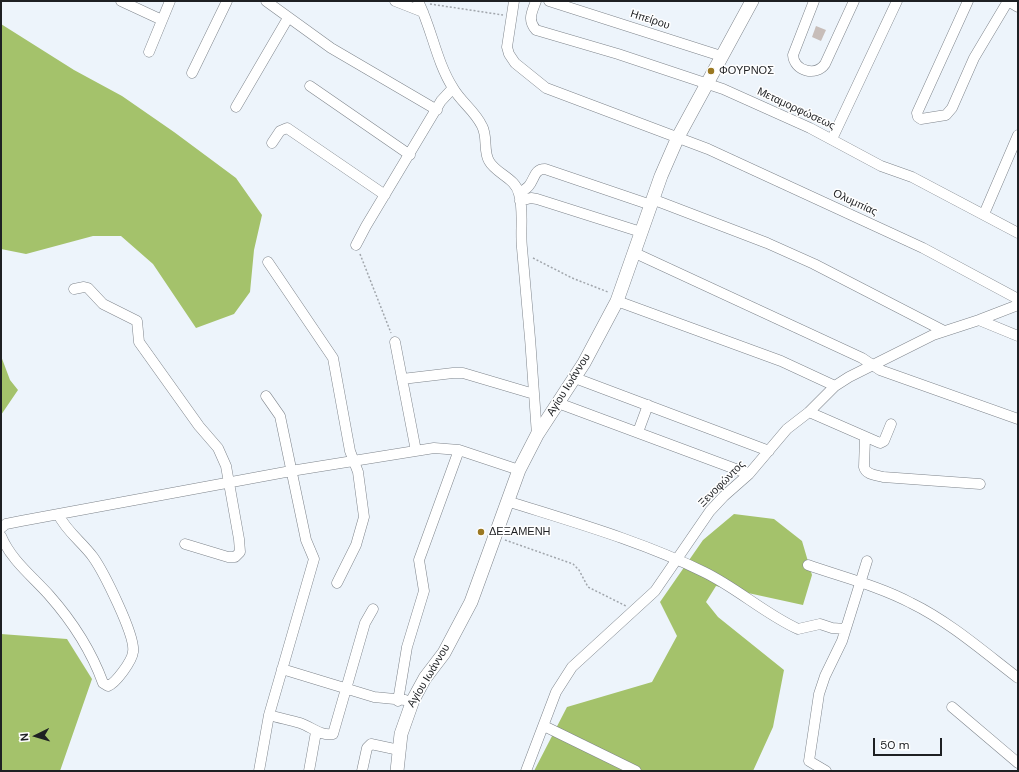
<!DOCTYPE html>
<meta charset="utf-8">
<style>
body{margin:0}
#map{position:relative;width:1019px;height:772px;overflow:hidden;background:#edf4fb;font-family:"DM Sans",sans-serif}
canvas{display:block}
.frame{position:absolute;inset:0;border:2px solid #1e2023;pointer-events:none}
.north{position:absolute;left:16px;top:716px;width:40px;height:40px;-webkit-text-stroke:3px #fff;paint-order:stroke;rotate:265deg;font-size:11px;font-weight:700;line-height:16px;text-align:center;color:#1e2023}
.north::after{content:'';display:block;margin:auto;width:14px;height:18px;background:#1e2023;clip-path:polygon(50% 0,100% 100%,50% 72%,0 100%)}
.scale{position:absolute;left:873px;top:738px;width:69px;height:18px;box-sizing:border-box;border:2px solid #1e2023;border-top:0;padding-left:5px;font-size:12px;line-height:14px;white-space:nowrap;color:#1e2023;-webkit-text-stroke:3px #fff;paint-order:stroke}
</style>
<div id="map">
<canvas width="1019" height="772"></canvas>
<div class="frame"></div>
<div class="north">N</div>
<div class="scale">50 m</div>
</div>
<script>
const g = document.querySelector('canvas').getContext('2d');
g.lineJoin = 'round';
function fill(path, color) {
  g.fillStyle = color;
  g.fill(path, 'evenodd');
}
function stroke(path, color, width, dash) {
  g.strokeStyle = color;
  g.lineWidth = width;
  g.lineCap = dash ? 'butt' : 'round';
  g.setLineDash(dash || []);
  g.stroke(path);
}
function label(font, color, halo, rows, align = 'center') {
  g.font = font + ' "DM Sans",sans-serif';
  g.lineWidth = 3;
  g.setLineDash([]);
  g.textBaseline = 'middle';
  g.strokeStyle = halo;
  g.fillStyle = color;
  for (const [text, x, y, turn = 0] of rows) {
    g.save();
    g.translate(x, y);
    g.rotate((+turn || 0) * Math.PI / 180);
    g.textAlign = isNaN(turn) ? turn : align;
    if (halo) g.strokeText(text, 0, 0);
    g.fillText(text, 0, 0);
    g.restore();
  }
}
fill(new Path2D(`
 M1,24L74,70L122,96L174,132L236,178L262,215L254,250L250,292L234,314L196,328L153,264L121,236H93L26,254L1,249Z
 M1,356L10,380L18,390L1,415Z
 M734,514L774,519L802,541L812,575L803,605L716,586L706,602L718,617L784,670L773,727L753,771H534L567,707L652,682L677,636L660,602L703,540Z
 M1,634L67,639L92,679L60,771H1Z`), '#a4c26b');
fill(new Path2D(`
 M816,26L826,30L821,41L812,37Z`), '#c7bdb9');
const minor = new Path2D(`
 M121,1L162,20
 M266,1L331,48L437,110
 M395,1L423,12
 M418,1C432,29 436,61 453,88C461,102 475,111 482,126C488,137 483,151 489,161C496,174 516,178 519,194C524,211 520,230 522,248C528,310 533,372 537,435
 M514,1L507,47L509,54L515,63L546,88L708,149L923,248L1018,299
 M536,1C532,12 527,20 536,30L618,54L723,89L810,128L881,166L912,177L1018,233
 M549,1L721,56
 M814,1L793,55C794,71 816,77 825,64L854,1
 M968,1L917,113L918,117L921,119L946,115L952,108L974,58L1008,1
 M1008,1L1018,7
 M149,52L170,1
 M192,73L227,1
 M310,86L410,155
 M236,107L288,18
 M832,139L897,1
 M272,143L280,131L287,128L385,195
 M519,192C537,187 530,169 545,169L651,205
 M652,199L767,243L814,264L944,331
 M520,201L531,198L537,199L641,232
 M984,214L1018,135
 M356,245L366,226L441,101L453,88
 M635,253L862,358L880,370L1018,419
 M268,262L333,358L350,451L358,472L364,517L356,545L337,583
 M74,289L84,287L88,288L103,304L137,321L139,342L199,426L218,448L226,466L239,539L240,552L235,557H228L185,544
 M617,301L781,361L835,386
 M979,320L1018,336
 M395,342L416,451
 M575,378L769,451
 M402,379L453,373H463L534,394
 M558,403L749,474
 M809,412L880,443L884,441L891,424
 M638,432L648,405
 M865,438L864,467C866,475 876,475 883,477L980,484
 M507,501C573,522 641,541 704,572C737,588 765,614 798,629L820,624L832,628L845,629
 M1,528L6,524L21,521L291,471L434,448L459,450L519,470
 M1,536C11,560 32,576 49,595C72,621 91,650 103,683L108,686C116,683 132,661 133,652C136,636 103,571 93,557C82,542 66,531 58,514
 M808,565C842,577 879,586 911,603C950,622 984,652 1018,678
 M282,669L374,697L405,700
 M398,701L407,647L424,591L419,560L459,450
 M952,707L1018,763
 M269,715C279,718 290,720 300,723C312,727 320,736 333,734L365,623L373,609
 M544,726L636,771
 M259,771L269,715L314,559L306,540L280,416L266,396
 M309,771L316,732
 M362,771L367,748L371,744L399,750
 M526,771L556,692L572,667L655,591L710,511L724,496L749,474L787,429L809,412L835,386L849,377L933,335L979,320L1018,305
 M826,771L809,761L819,694L825,676L842,641L867,561`);
const tertiary = new Path2D(`
 M397,771L401,734L413,700L425,678L444,653L471,602L519,470L537,435L584,363L617,301L661,176L678,137L752,1`);
stroke(minor, '#7e848b', 11);
stroke(tertiary, '#7e848b', 14);
stroke(new Path2D(`
 M430,4L503,15
 M360,254L391,333
 M533,258L572,278L608,292
 M505,540L573,564L579,570L588,587L626,606`), '#a1a6ac', 1.5, [2, 2]);
stroke(minor, '#fff', 10);
stroke(tertiary, '#fff', 13);
for (const [x, y, r, color] of [
 [711,71,4,"#9a7822"],
 [481,532,4,"#9a7822"]
]) {
  const dot = new Path2D();
  dot.arc(x, y, r, 0, 2 * Math.PI);
  g.fillStyle = color;
  g.fill(dot);
  stroke(dot, '#fff', 1.5);
}
label('11px', '#1e2023', '#fff', [
 ["Ηπείρου",650,20,18],
 ["Μεταμορφώσεως",796,109,25],
 ["Ολυμπίας",855,203,25],
 ["Αγίου Ιωάννου",569,385,-58],
 ["Ξενοφώντος",722,484,-45],
 ["Αγίου Ιωάννου",429,676,-59]
]);
label('11px', '#1e2023', '#fff', [
 ["ΦΟΥΡΝΟΣ",719,71],
 ["ΔΕΞΑΜΕΝΗ",489,532]
], 'left');
</script>
